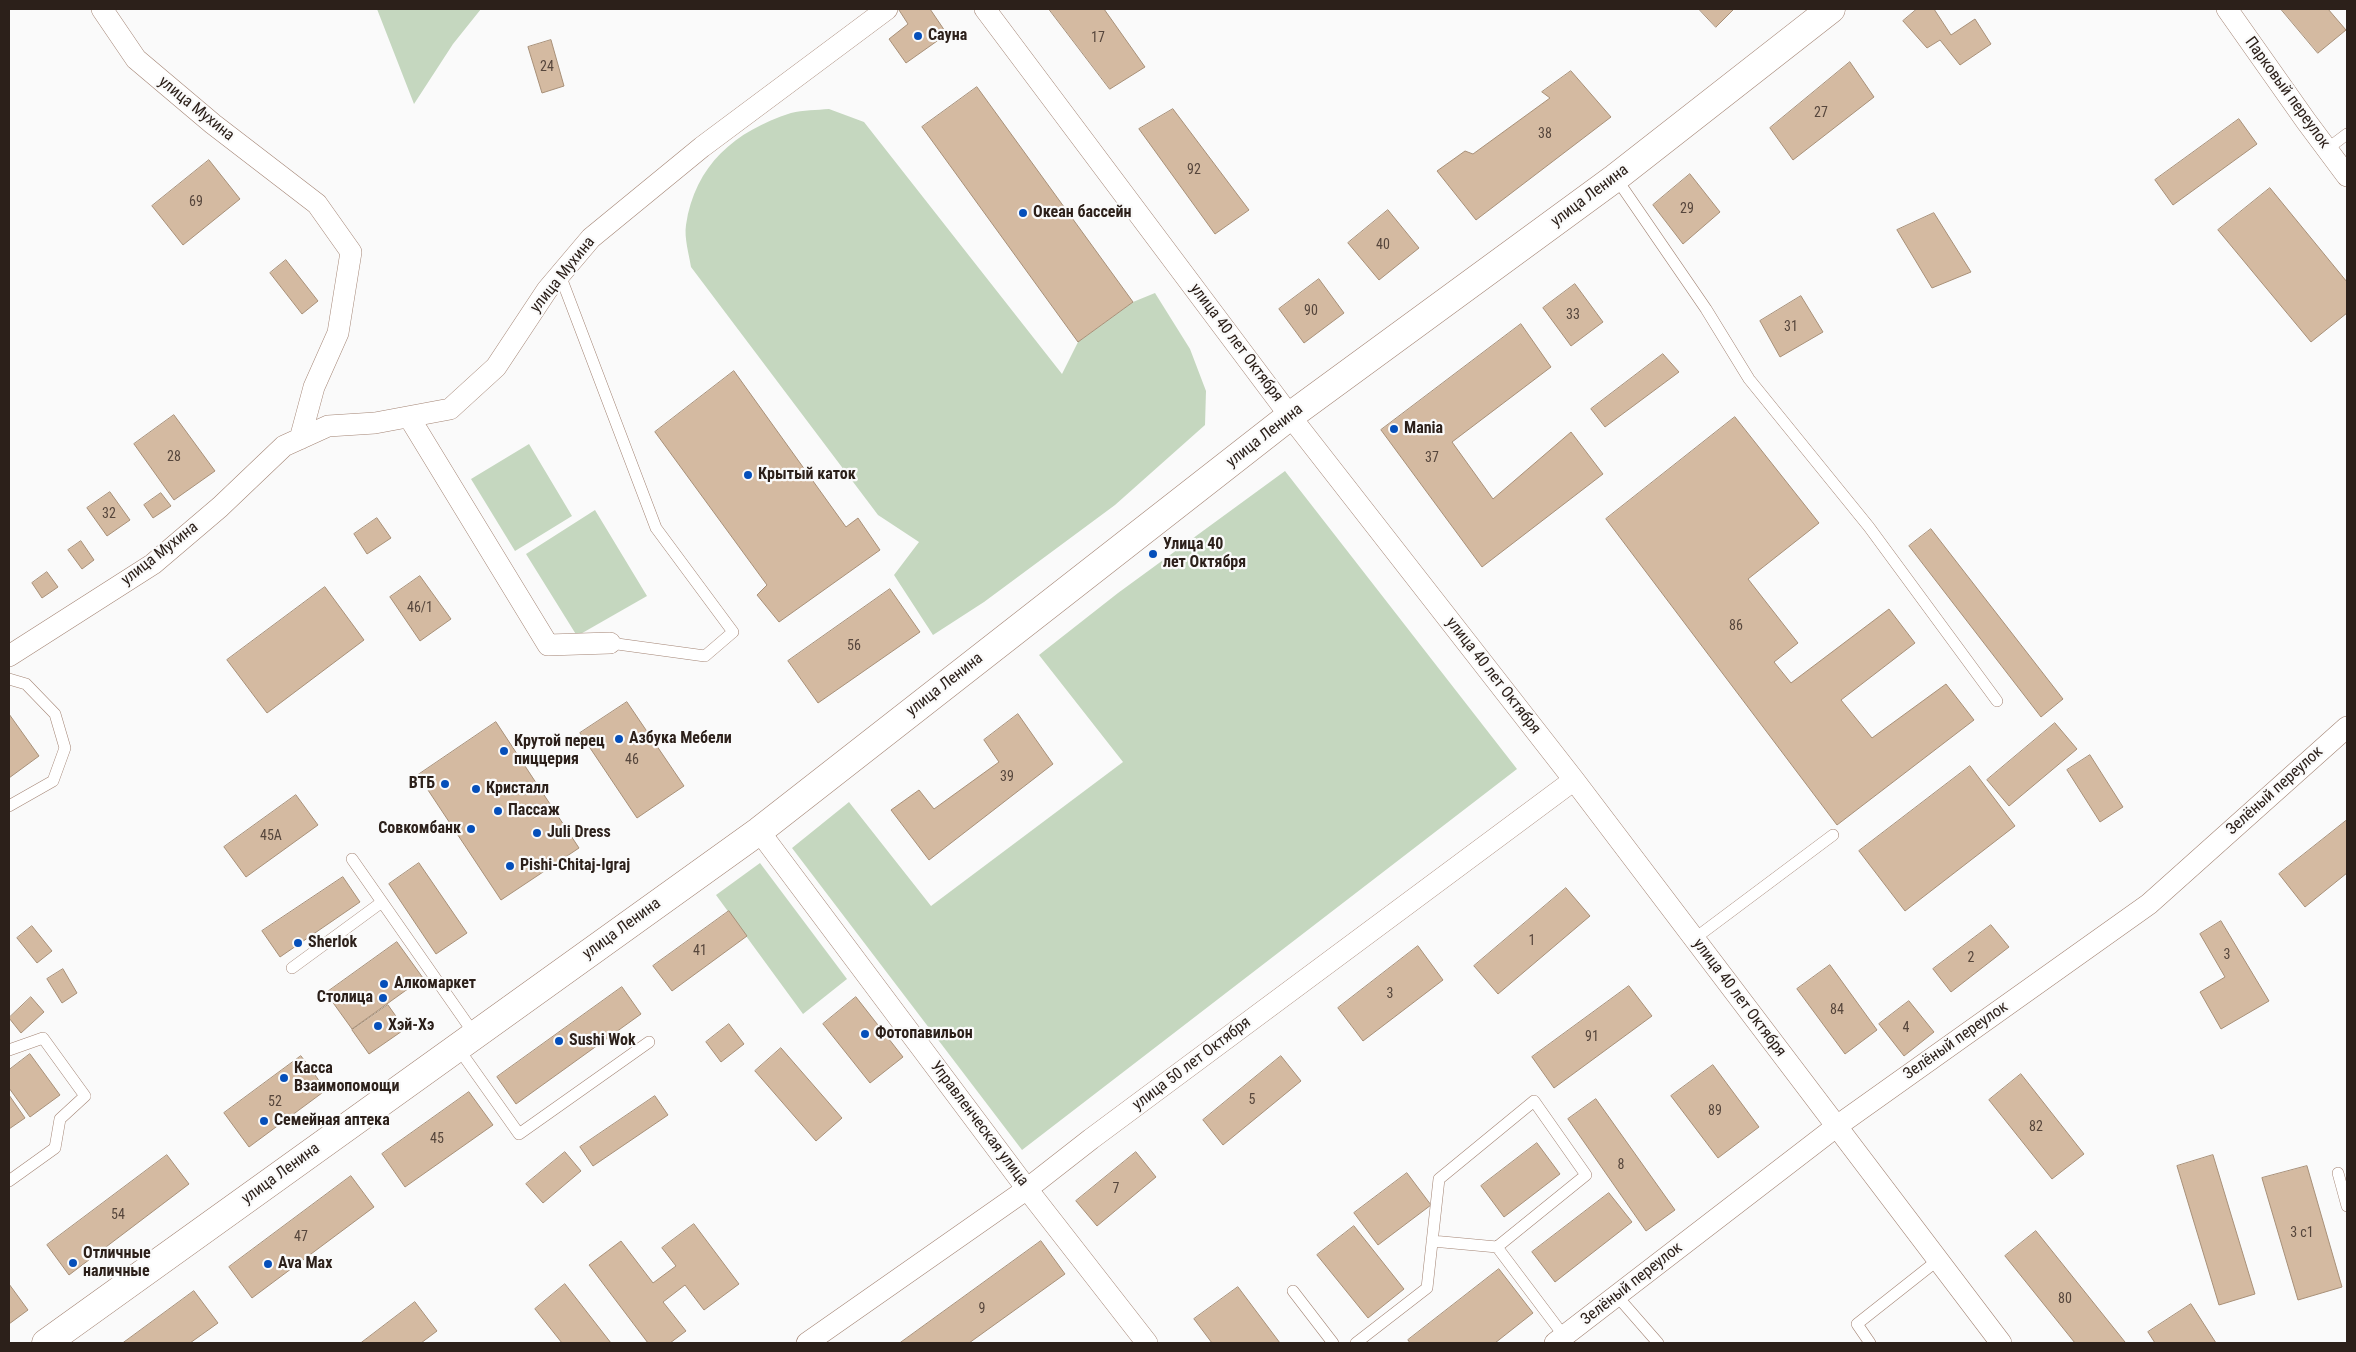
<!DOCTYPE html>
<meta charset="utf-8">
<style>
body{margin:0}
#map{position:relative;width:2356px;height:1352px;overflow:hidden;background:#fafafa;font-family:"Roboto Condensed",sans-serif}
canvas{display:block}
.frame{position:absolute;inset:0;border:10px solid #2c201a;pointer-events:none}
</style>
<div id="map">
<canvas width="2356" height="1352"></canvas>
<div class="frame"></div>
</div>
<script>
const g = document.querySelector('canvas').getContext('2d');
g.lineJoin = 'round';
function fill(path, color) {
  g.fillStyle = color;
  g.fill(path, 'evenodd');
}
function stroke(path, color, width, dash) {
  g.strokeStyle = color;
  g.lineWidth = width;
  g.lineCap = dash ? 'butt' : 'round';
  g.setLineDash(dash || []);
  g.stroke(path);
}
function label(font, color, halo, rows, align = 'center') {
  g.font = font + ' "Roboto Condensed",sans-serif';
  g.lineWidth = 4.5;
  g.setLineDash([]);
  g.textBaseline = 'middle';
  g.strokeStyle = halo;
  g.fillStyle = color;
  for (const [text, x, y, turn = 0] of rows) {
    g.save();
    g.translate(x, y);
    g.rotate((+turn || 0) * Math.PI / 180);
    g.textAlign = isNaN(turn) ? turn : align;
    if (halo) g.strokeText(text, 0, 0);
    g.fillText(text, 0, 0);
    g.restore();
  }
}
fill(new Path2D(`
 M377,9H481L453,44L414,104Z
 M829,109L864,122L1062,374L1078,342L1133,302L1155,293L1190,349L1206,391L1205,425L1115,505L984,602L933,635L894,575L919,542L878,515L691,267C689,254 684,238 686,225C695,165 735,131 791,113C803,110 817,110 829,109Z
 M529,444L572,516L515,551L471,479Z
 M1285,471L1517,769L1022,1150L792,848L849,802L931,906L1123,762L1039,655L1118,593Z
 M595,510L647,596L577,636L526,554Z
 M760,863L847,979L803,1014L716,895Z`), '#c5d7bf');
const building = new Path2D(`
 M901,9H930L947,34L906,63L889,39L908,24L899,10Z
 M1049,9H1104L1145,67L1110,89Z
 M1699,9H1734L1716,27Z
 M1917,9H1934L1951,35L1975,19L1991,44L1960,65L1940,40L1927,48L1903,21Z
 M2281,9H2328L2346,30L2318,53Z
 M551,40L564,86L542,93L528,47Z
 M1850,62L1874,97L1793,160L1770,128Z
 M1571,71L1611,117L1476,220L1437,171L1465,151L1473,154L1550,98L1542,92Z
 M977,87L1133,302L1078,342L922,127Z
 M1173,109L1249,210L1215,234L1139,129Z
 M2239,119L2257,144L2173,205L2155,180Z
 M209,160L240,199L183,245L152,206Z
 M1690,174L1720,212L1683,244L1653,205Z
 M2270,188L2347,282V313L2311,342L2218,230Z
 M1388,210L1419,248L1379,280L1348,243Z
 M1934,213L1971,272L1932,288L1897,230Z
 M286,260L318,301L302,314L270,273Z
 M1319,279L1344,313L1304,343L1279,309Z
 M1575,284L1603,322L1571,346L1543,308Z
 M1801,296L1823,332L1780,357L1760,321Z
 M1521,324L1551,367L1452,442L1493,499L1571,432L1603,474L1482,567L1381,430Z
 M1663,354L1679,372L1605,427L1591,409Z
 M734,371L846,527L858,518L880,550L779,622L757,595L767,585L655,432Z
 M174,415L215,471L174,500L134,444Z
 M1735,417L1819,523L1748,579L1798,643L1774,662L1791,683L1889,609L1915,643L1841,700L1872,738L1946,684L1974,720L1837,825L1606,519Z
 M110,492L130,520L107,536L87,508Z
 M161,493L171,506L153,518L144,505Z
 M377,518L391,538L367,554L354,534Z
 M1931,529L2063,699L2041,717L1909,546Z
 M81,541L94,560L82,569L68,550Z
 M47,572L58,587L42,598L32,583Z
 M420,576L451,619L420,641L390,597Z
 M325,587L364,640L267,713L227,660Z
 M890,589L920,632L818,703L788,661Z
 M627,702L684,786L637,818L580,733Z
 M9,714L39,756L9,778Z
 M1018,714L1053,764L929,860L891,810L919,790L934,809L999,762L984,740Z
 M496,722L579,848L501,900L418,775Z
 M2055,723L2077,749L2009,806L1987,780Z
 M2090,755L2123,807L2100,822L2067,770Z
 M1970,766L2015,826L1905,911L1859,851Z
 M296,795L318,825L246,877L224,847Z
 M2347,820V873L2305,907L2279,874Z
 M419,863L467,933L436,954L389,884Z
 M343,877L360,902L280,957L262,931Z
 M1566,888L1590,916L1498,994L1474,966Z
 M729,911L747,936L672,991L653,966Z
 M2221,921L2269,1001L2221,1029L2200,992L2225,977L2200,934Z
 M1991,925L2009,947L1951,992L1933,969Z
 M32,926L52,951L37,963L17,938Z
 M397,942L423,978L352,1029L326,993Z
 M1418,946L1443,980L1363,1041L1338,1008Z
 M1830,965L1877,1030L1845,1054L1797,989Z
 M63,969L77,993L62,1003L47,979Z
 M1629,986L1652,1016L1554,1088L1532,1057Z
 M622,987L641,1014L516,1104L497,1077Z
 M31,997L44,1012L21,1033L9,1018Z
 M856,997L903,1057L870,1083L823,1024Z
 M1909,1001L1934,1032L1904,1056L1879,1024Z
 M388,1005L405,1029L369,1054L352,1030Z
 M729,1024L744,1044L721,1062L706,1042Z
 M781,1048L842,1118L816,1141L755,1071Z
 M30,1054L60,1095L30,1117L9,1088V1070Z
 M301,1056L326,1090L249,1147L224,1113Z
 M1281,1056L1301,1081L1223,1145L1203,1120Z
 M1713,1065L1759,1127L1718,1158L1671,1096Z
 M2021,1074L2084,1154L2052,1179L1989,1100Z
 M469,1092L493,1125L405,1187L382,1154Z
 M9,1095L25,1118L9,1129Z
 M655,1096L668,1115L593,1166L580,1147Z
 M1596,1099L1675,1210L1646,1231L1568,1119Z
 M1537,1143L1560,1174L1504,1217L1481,1186Z
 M565,1152L581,1171L543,1203L526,1184Z
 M1136,1152L1156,1177L1097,1226L1076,1201Z
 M167,1155L189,1184L69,1275L47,1245Z
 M2213,1155L2255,1294L2219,1305L2177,1166Z
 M2307,1166L2342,1287L2298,1300L2262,1178Z
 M1407,1173L1431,1205L1378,1245L1354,1213Z
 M351,1176L374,1207L252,1298L229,1267Z
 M1609,1193L1632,1222L1555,1282L1532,1252Z
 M694,1224L739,1284L704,1310L685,1285L663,1302L686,1331L670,1343H648L589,1265L621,1241L653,1283L676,1266L662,1248Z
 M1354,1226L1404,1289L1368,1318L1317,1255Z
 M2036,1231L2125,1342L2124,1343H2075L2005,1256Z
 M1041,1241L1065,1274L969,1343H900Z
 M1499,1269L1533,1313L1495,1343H1410L1408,1340Z
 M9,1284L28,1310L9,1324Z
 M565,1284L611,1343H562L535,1309Z
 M1238,1287L1280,1343H1212L1194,1319Z
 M194,1291L218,1323L190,1343H123Z
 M415,1302L437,1331L421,1343H361Z
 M2191,1304L2216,1343H2155L2148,1332Z`);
fill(building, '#d4baa1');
stroke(building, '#a89078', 1);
const lane = new Path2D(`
 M2327,149L2347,134
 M1616,178L1706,309L1749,379L1869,527L1997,701
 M560,275L656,528L733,632L705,656L610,643
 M9,679L26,684L55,714L65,748L53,781L9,806
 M352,859L475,1035
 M1694,939L1833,835
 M292,968L382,902
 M458,1048L519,1134L649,1042
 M9,1050L43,1038L85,1096L60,1119L55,1148L9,1181
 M2338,1173L2347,1206
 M1432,1241L1497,1247
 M1293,1291L1333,1343
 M1617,1296L1658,1343
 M1356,1343L1427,1288L1439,1179L1534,1101L1586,1175L1497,1247L1564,1336
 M1870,1343L1857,1324L1938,1260`);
const street = new Path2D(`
 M102,9L136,59L213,124L317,204L351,252L338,333L314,387L300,439
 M985,9L1290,416L1574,780L2001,1343
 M2227,9L2306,121L2347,176
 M409,417L548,645L610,643
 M9,656L153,564L220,507L284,446L328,426L375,423L450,409L496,367L547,290L591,238L702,147L887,9
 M759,831L1027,1189L1147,1343
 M807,1343L1027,1189L1091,1139L1574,780
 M1555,1343L1837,1126L2149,904L2347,727`);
const secondary = new Path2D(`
 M46,1343L759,831L1290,416L1615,178L1831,9`);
stroke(lane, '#a38474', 12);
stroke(street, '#a38474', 22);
stroke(secondary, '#a38474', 29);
stroke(lane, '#fff', 11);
stroke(street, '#fff', 21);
stroke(secondary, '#fff', 28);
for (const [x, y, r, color] of [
 [918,36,5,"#054fba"],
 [1023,213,5,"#054fba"],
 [1394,429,5,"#054fba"],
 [748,475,5,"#054fba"],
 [1153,554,5,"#054fba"],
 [619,739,5,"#054fba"],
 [504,751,5,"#054fba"],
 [445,784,5,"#054fba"],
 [476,789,5,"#054fba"],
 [498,811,5,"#054fba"],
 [471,829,5,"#054fba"],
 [537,833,5,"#054fba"],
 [510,866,5,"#054fba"],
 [298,943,5,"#054fba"],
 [384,984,5,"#054fba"],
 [383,998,5,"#054fba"],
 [378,1026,5,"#054fba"],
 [865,1034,5,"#054fba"],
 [559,1041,5,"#054fba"],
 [284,1078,5,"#054fba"],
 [264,1121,5,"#054fba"],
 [73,1263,5,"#054fba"],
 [268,1264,5,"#054fba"]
]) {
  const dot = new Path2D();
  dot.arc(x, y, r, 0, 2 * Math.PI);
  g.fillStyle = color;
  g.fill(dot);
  stroke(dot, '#fafafa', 2);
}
label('14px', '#56463c', null, [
 ["17",1098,38],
 ["24",547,67],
 ["27",1821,113],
 ["38",1545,134],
 ["92",1194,170],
 ["69",196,202],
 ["29",1687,209],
 ["40",1383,245],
 ["90",1311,311],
 ["33",1573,315],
 ["31",1791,327],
 ["28",174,457],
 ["37",1432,458],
 ["32",109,514],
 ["46/1",420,608],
 ["86",1736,626],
 ["56",854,646],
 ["46",632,760],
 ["39",1007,777],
 ["45А",271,836],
 ["1",1532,941],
 ["41",700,951],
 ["3",2227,955],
 ["2",1971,958],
 ["3",1390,994],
 ["84",1837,1010],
 ["4",1906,1028],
 ["91",1592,1037],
 ["5",1252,1100],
 ["52",275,1102],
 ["89",1715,1111],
 ["82",2036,1127],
 ["45",437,1139],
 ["8",1621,1165],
 ["7",1116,1189],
 ["54",118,1215],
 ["3 с1",2302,1233],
 ["47",301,1237],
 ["80",2065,1299],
 ["9",982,1309]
]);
label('bold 16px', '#2c201a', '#fafafa', [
 ["Сауна",928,36],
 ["Океан бассейн",1033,213],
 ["Mania",1404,429],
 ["Крытый каток",758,475],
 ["Улица 40",1163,545],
 ["лет Октября",1163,563],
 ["Азбука Мебели",629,739],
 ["Крутой перец",514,742],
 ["пиццерия",514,760],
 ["ВТБ",435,784,"right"],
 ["Кристалл",486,789],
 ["Пассаж",508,811],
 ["Совкомбанк",461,829,"right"],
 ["Juli Dress",547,833],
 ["Pishi-Chitaj-Igraj",520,866],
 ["Sherlok",308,943],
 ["Алкомаркет",394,984],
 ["Столица",373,998,"right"],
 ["Хэй-Хэ",388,1026],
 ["Фотопавильон",875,1034],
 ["Sushi Wok",569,1041],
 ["Касса",294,1069],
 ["Взаимопомощи",294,1087],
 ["Семейная аптека",274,1121],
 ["Отличные",83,1254],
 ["наличные",83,1272],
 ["Ava Max",278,1264]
], 'left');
label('16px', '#2c201a', '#fafafa', [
 ["Парковый переулок",2287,93,54],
 ["улица Мухина",196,109,39],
 ["улица Ленина",1590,196,-37],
 ["улица Мухина",563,275,-51],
 ["улица 40 лет Октября",1236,343,53],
 ["улица Ленина",1265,436,-38],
 ["улица Мухина",160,554,-38],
 ["улица 40 лет Октября",1493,676,52],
 ["улица Ленина",945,685,-38],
 ["Зелёный переулок",2275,791,-42],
 ["улица Ленина",622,929,-36],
 ["улица 40 лет Октября",1739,998,53],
 ["Зелёный переулок",1956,1041,-35],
 ["улица 50 лет Октября",1192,1064,-37],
 ["Управленческая улица",979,1124,53],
 ["улица Ленина",281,1174,-36],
 ["Зелёный переулок",1632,1284,-38]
]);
</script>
